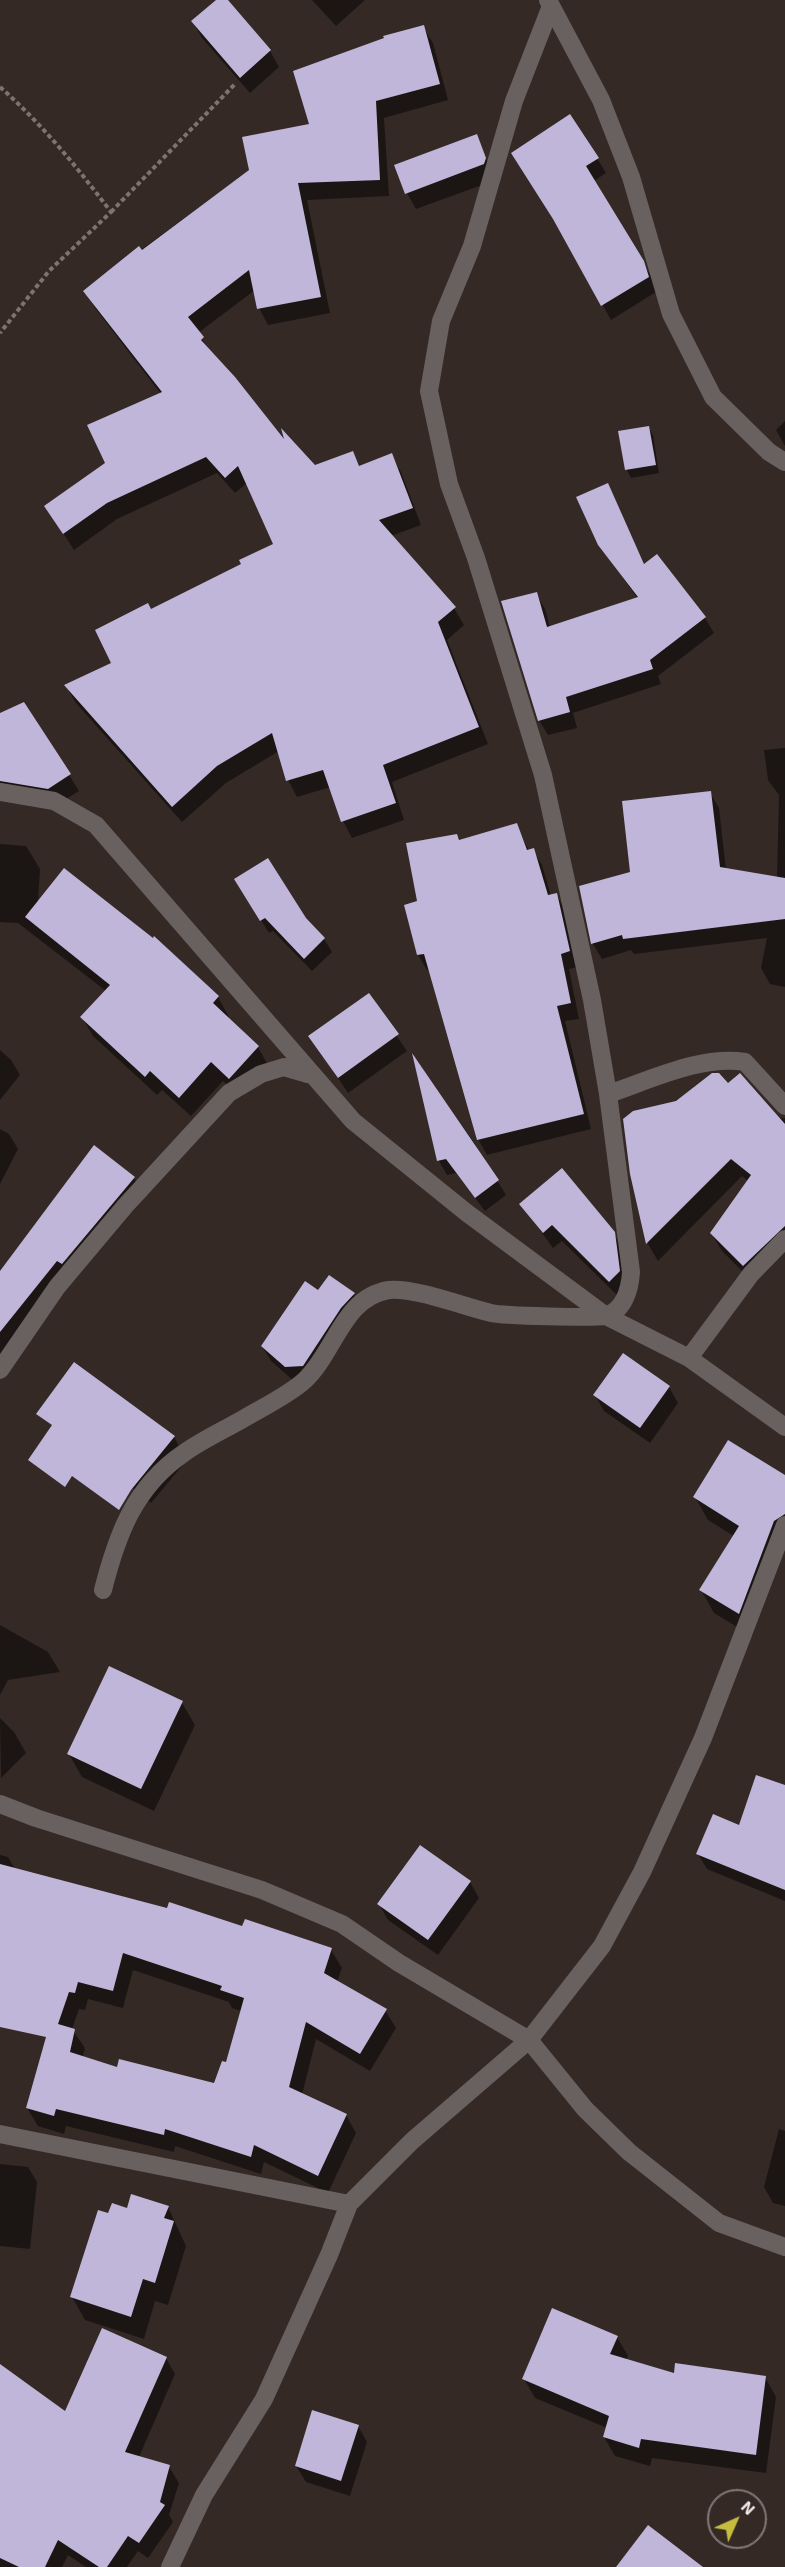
<!DOCTYPE html>
<style>
body{margin:0}
#map{position:relative;width:785px;height:2567px;overflow:hidden;background:#342925;font-family:"Exo 2",sans-serif}
canvas{display:block}
.north{position:absolute;left:707px;top:2489px;width:60px;height:60px;box-sizing:border-box;background:#342925;border:2px solid #827874;border-radius:50%;rotate:45deg;font-size:16px;font-weight:700;line-height:24px;text-align:center;color:#f6eeeb}
.north::after{content:'';display:block;margin:auto;width:21px;height:27px;background:#c5bc3d;clip-path:polygon(50% 0,100% 100%,50% 72%,0 100%)}
</style>
<div id="map">
<canvas width="785" height="2567"></canvas>
<div class="north">N</div>
</div>
<script>
const g = document.querySelector('canvas').getContext('2d');
g.lineJoin = 'round';
function fill(path, color) {
  g.fillStyle = color;
  g.fill(path, 'evenodd');
}
function stroke(path, color, width, dash) {
  g.strokeStyle = color;
  g.lineWidth = width;
  g.lineCap = dash ? 'butt' : 'round';
  g.setLineDash(dash || []);
  g.stroke(path);
}
fill(new Path2D(`
 M218,0H226L270,51L279,67L250,93L202,38L193,22Z
 M312,0H365L336,26Z
 M423,27L433,43L448,100L384,118L389,196L307,200L330,313L268,325L259,308L255,290L198,333L211,353L286,445L315,467L353,453L360,467L391,455L401,472L421,525L391,536L454,608L464,625L447,640L488,744L392,782L404,820L352,838L343,821L331,787L297,797L288,780L279,751L226,783L182,822L75,702L66,685L113,664L151,611L243,565L275,545L247,483L235,493L217,473L117,519L74,550L46,506L107,464L161,394L95,308L85,291L311,125Z
 M476,136L494,176L493,181L416,209L407,193Z
 M597,158L606,173L594,181L652,278L656,292L611,320L561,230L521,168Z
 M785,421V446L776,430Z
 M648,427L653,435L659,473L631,478L627,470Z
 M607,485L645,565L705,618L714,633L658,676L661,684L573,713L577,728L548,735L539,720L536,594L545,609L550,627L638,599L599,544Z
 M0,715L69,775L79,791L58,804L0,793Z
 M785,748V987L770,984L761,968L767,938L634,954L631,950L602,959L593,944L581,888L631,873L710,793L719,808L726,870L777,878L779,795L768,780L764,750Z
 M516,825L529,851L533,850L542,865L551,896L556,894L565,910L578,967L569,969L579,1019L565,1021L591,1129L487,1155L478,1139L430,970H427L418,955L419,902L457,835L460,841Z
 M0,844L26,846L40,869L38,903L153,940L154,938L218,997L229,1017L227,1019L258,1047L269,1067L241,1097L223,1081L191,1116L162,1090L157,1095L93,1036L82,1017L106,991L18,923L0,922Z
 M236,880L305,919L324,939L332,952L312,971L273,931L269,933Z
 M368,995L407,1051L348,1093L310,1036Z
 M0,1050L11,1060L20,1075L0,1100Z
 M413,1057L473,1141L506,1195L485,1211L456,1173L447,1175L439,1161Z
 M718,1074L727,1085L778,1119L785,1118V1230L780,1235L785,1244V1252L754,1283L722,1251L711,1233L748,1181L742,1176L658,1261L648,1244L631,1174L677,1102L709,1075Z
 M0,1129L9,1134L18,1149L0,1184Z
 M134,1178L145,1197L73,1282L69,1279L0,1365V1273Z
 M521,1204L613,1233L623,1250L628,1288L619,1297L562,1241L553,1248Z
 M329,1277L354,1295L362,1310L295,1382L271,1361L262,1346L319,1292Z
 M669,1387L678,1403L650,1443L604,1411L595,1395Z
 M58,1428L174,1437L187,1460L151,1503Z
 M785,1477V1550L752,1636L714,1613L701,1590L734,1536L708,1520L695,1497Z
 M0,1625L48,1652L60,1672L8,1680L0,1695Z
 M182,1703L195,1725L154,1811L82,1777L69,1754Z
 M0,1718L14,1732L26,1753L1,1778Z
 M785,1786V1901L707,1869L698,1854L740,1827Z
 M0,1855L8,1857L15,1869L331,1950L342,1968L337,1982L385,2010L396,2028L370,2071L316,2039L302,2095L346,2115L356,2133L328,2193L264,2162L261,2174L175,2146L174,2152L66,2126L64,2134L38,2126L27,2108L48,2036L0,2020ZM133,1970L229,2002L232,2008L241,2011L227,2064L215,2085L81,2064L85,2048L72,2029L79,2009L85,2010L88,1999L123,2008Z
 M470,1882L479,1898L438,1955L388,1920L379,1904Z
 M779,2129L785,2131V2206L773,2203L764,2187Z
 M0,2164L28,2167L37,2182L30,2249L0,2246Z
 M168,2207L186,2246L168,2305L155,2301L144,2339L85,2320L72,2297L110,2215L128,2210Z
 M617,2337L628,2356L626,2360L675,2375L765,2377L776,2397L766,2473L652,2458L650,2466L615,2456L604,2437L607,2428L535,2398L524,2379Z
 M166,2358L175,2374L139,2457L169,2467L179,2483L169,2515L173,2522L148,2558L138,2551L127,2567H86L68,2555L62,2567H0V2387L66,2414Z
 M358,2426L367,2442L350,2496L306,2482L296,2466Z`), '#0007');
fill(new Path2D(`
 M216,0H228L271,50L240,78L191,21Z
 M424,25L440,84L376,101L380,180L298,183L321,297L257,309L249,270L188,317L204,337L201,340L235,377L284,439L281,428L315,465L353,451L359,466L392,453L413,508L379,520L456,607L438,622L479,727L383,765L396,803L341,822L323,770L286,781L272,733L217,766L172,807L64,685L111,663L95,630L148,603L151,609L241,564L239,560L273,544L238,466L225,478L206,457L107,503L63,534L44,506L105,463L87,425L162,392L83,291L139,246L142,250L249,170L242,137L309,124L293,71L384,38L383,36Z
 M570,114L599,158L586,166L644,261L649,277L601,306L553,219L511,153Z
 M477,134L486,158L484,164L405,194L394,165Z
 M649,426L656,465L625,470L618,431Z
 M608,483L644,564L657,554L706,617L650,660L653,669L566,697L570,712L538,721L501,601L537,592L547,627L638,597L598,545L576,497Z
 M24,702L71,774L48,789L0,781V713Z
 M711,791L720,867L785,878V919L623,939L622,935L591,944L579,886L630,872L622,801Z
 M517,823L527,850L534,848L548,895L557,893L570,951L561,954L571,1003L557,1006L584,1114L477,1140L424,954L417,955L404,905L417,901L406,843L457,834L459,840Z
 M268,858L306,918L325,938L304,959L265,918L260,921L234,879Z
 M64,868L153,938L154,936L219,996L213,1003L259,1046L229,1079L211,1062L179,1098L150,1071L145,1077L80,1017L110,985L25,917Z
 M369,993L399,1034L338,1078L308,1036Z
 M412,1053L499,1180L475,1198L446,1159L437,1161Z
 M712,1073H719L728,1083L740,1073L785,1124V1226L743,1266L710,1233L751,1175L731,1159L646,1244L630,1174L623,1119L633,1111L676,1101Z
 M94,1145L135,1177L62,1264L57,1261L0,1332V1271Z
 M562,1168L615,1232L620,1271L609,1282L552,1225L543,1233L519,1204Z
 M329,1275L355,1293L341,1308L303,1366L285,1367L261,1346L305,1281L318,1290Z
 M623,1353L670,1386L640,1428L593,1395Z
 M74,1362L175,1436L131,1490L119,1510L72,1476L65,1487L28,1460L52,1425L36,1414Z
 M728,1440L785,1475V1514L774,1521L739,1614L699,1590L739,1526L693,1497Z
 M109,1666L183,1701L141,1789L67,1754Z
 M756,1775L785,1785V1890L696,1854L713,1814L739,1825Z
 M420,1845L471,1881L428,1940L377,1904Z
 M0,1864L167,1908L169,1902L242,1926L245,1919L332,1948L324,1973L387,2009L360,2054L306,2022L289,2087L347,2114L318,2176L254,2145L251,2157L165,2129L164,2135L56,2109L54,2116L26,2108L46,2037L0,2027ZM123,1953L222,1986L220,1990L244,1998L226,2062L222,2061L214,2083L119,2059L117,2067L70,2052L75,2029L58,2024L69,1992L75,1993L78,1982L113,1991Z
 M131,2194L169,2206L164,2218L174,2221L155,2283L143,2279L131,2317L70,2297L98,2210L108,2213L112,2203L127,2208Z
 M552,2308L618,2336L610,2354L674,2373L675,2363L766,2376L756,2455L641,2439L639,2448L603,2437L609,2416L522,2379Z
 M102,2328L167,2357L125,2452L170,2465L160,2502L165,2505L139,2543L128,2536L107,2567H99L58,2540L45,2567H19L0,2558V2364L65,2411Z
 M312,2410L359,2425L341,2481L295,2466Z
 M648,2525L703,2567H616Z`), '#bfb6da');
stroke(new Path2D(`
 M0,87C42,124 77,167 111,212L49,271L0,333
 M111,212L235,84`), '#7d736f', 4, [4.5, 3]);
stroke(new Path2D(`
 M548,0L601,100L631,177L671,314L713,397L769,452L785,462
 M0,792L54,801L96,825L353,1121L467,1213L606,1316L689,1358L785,1427
 M608,1094C651,1080 700,1055 745,1062L785,1106
 M689,1358L751,1274L785,1239
 M0,1370L57,1287L126,1205L229,1093L261,1074L284,1067L308,1074
 M103,1590C117,1535 134,1487 184,1453C202,1440 224,1430 243,1419C263,1407 289,1395 305,1380C335,1352 343,1297 389,1290C414,1287 465,1307 491,1313C503,1316 594,1318 605,1316C624,1311 630,1289 631,1272L608,1094L592,1000L543,775L476,558L449,484L429,391L441,321L472,246L514,101L551,6
 M0,1804L36,1818L262,1890L342,1924L399,1963L529,2040L585,2109L629,2152L719,2223L785,2247
 M0,2134L349,2204
 M170,2567L204,2495L264,2399L329,2255L349,2204L412,2141L529,2040L602,1946L642,1872L703,1738L785,1525`), '#686160', 18);
</script>
